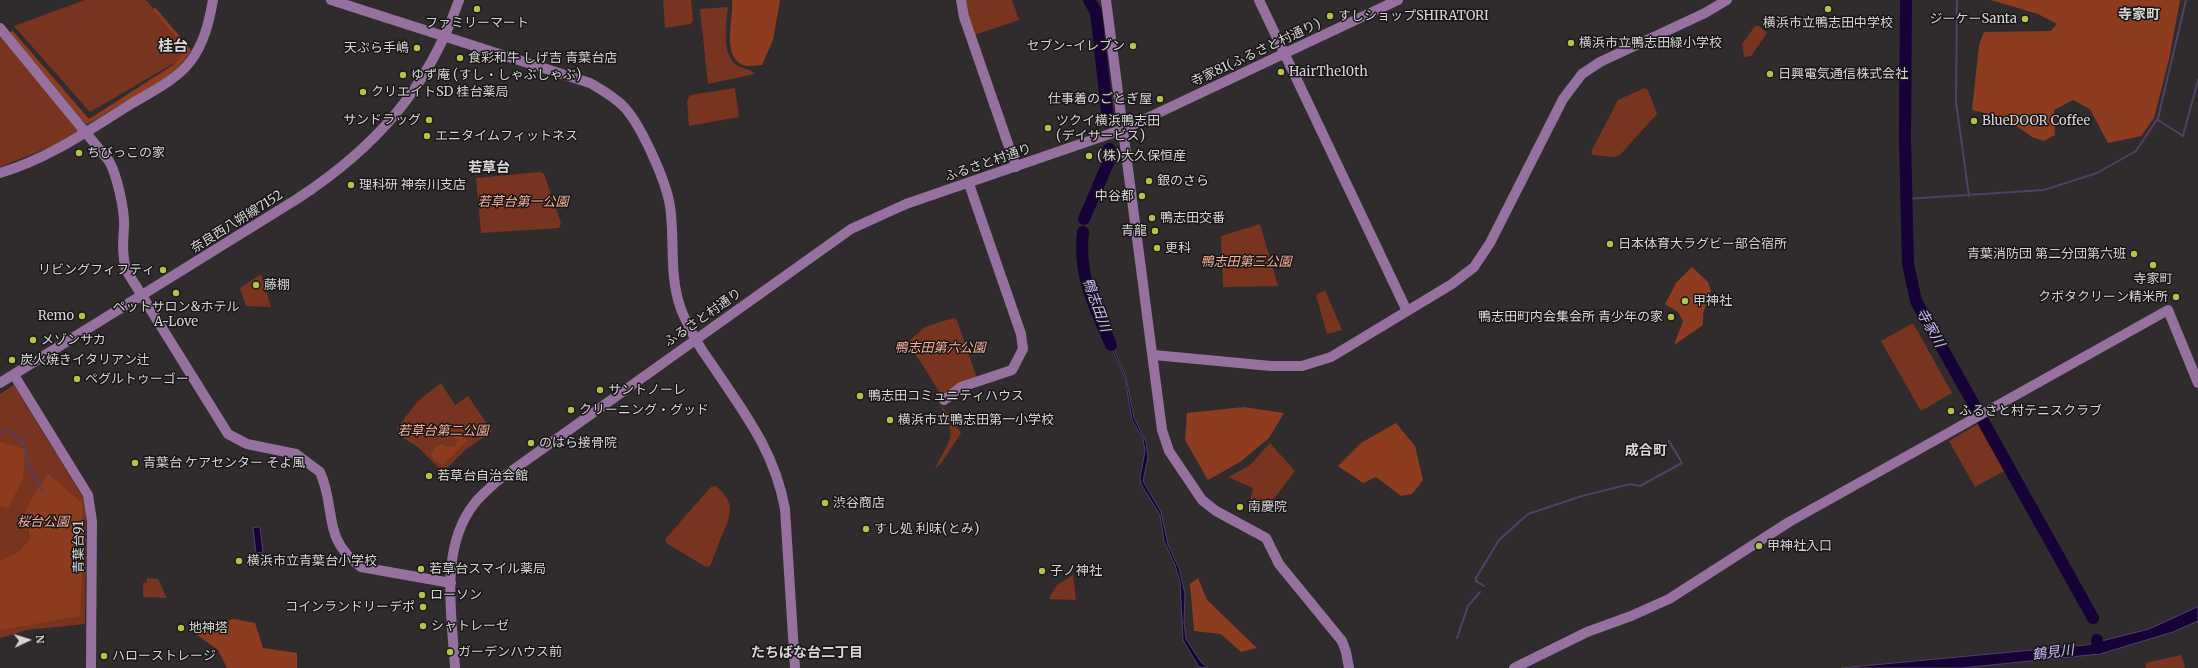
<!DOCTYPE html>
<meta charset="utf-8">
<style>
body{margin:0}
#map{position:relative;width:2198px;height:668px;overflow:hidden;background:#302c2e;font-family:Merriweather,serif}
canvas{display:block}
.north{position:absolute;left:8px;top:620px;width:40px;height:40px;-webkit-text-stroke:3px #171516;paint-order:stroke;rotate:86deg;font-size:11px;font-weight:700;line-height:16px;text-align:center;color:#d8d5d7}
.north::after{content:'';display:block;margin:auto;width:14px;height:18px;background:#d8d5d7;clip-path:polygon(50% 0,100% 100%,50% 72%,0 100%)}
</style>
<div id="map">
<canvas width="2198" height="668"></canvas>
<div class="north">N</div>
</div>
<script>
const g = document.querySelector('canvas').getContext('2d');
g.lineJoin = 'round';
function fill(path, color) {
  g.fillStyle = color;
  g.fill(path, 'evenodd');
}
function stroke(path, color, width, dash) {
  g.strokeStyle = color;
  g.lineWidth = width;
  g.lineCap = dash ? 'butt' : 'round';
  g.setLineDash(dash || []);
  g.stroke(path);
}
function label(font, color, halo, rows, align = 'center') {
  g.font = font + ' Merriweather,"Noto Sans JP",serif';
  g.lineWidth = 3;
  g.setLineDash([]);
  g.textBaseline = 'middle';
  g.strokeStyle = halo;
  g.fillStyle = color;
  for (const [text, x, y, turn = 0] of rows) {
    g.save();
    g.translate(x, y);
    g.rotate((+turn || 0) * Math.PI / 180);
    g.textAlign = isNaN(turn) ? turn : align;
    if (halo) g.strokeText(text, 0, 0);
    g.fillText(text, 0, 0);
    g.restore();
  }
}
fill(new Path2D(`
 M85,0H145L148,2L186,52L181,59L90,112L14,26Z
 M663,0H691L693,20L691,24L665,28Z
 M965,0H1012L1019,20L974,35L967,15Z
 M728,7C726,22 721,57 738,66C744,69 750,69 755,74L708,84L700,9Z
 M1755,26H1759L1767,33L1751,56L1744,57L1742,44Z
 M0,33L79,132L55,145L0,167Z
 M735,88L739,117L689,126L687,101L690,95Z
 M1644,88L1648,90L1657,114L1620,155L1615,157L1593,155L1591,152L1618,100Z
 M540,172L544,174L561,223L559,228L481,233L476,178Z
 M1260,224L1278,286L1223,287L1221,236Z
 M261,274L271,307L246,306L240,288Z
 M1325,290L1342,330L1327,334L1316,295Z
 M953,318L957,320L977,379L942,396L908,342L925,327Z
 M1913,323L1952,393L1921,411L1881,341Z
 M441,383L455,405L468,396L492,431L464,451L443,472L419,448L398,434L397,428L418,401Z
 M14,385L86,502L85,624L27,630L0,638V394Z
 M940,404L961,433L942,462L935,469C952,433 957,442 940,404Z
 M1978,424L2004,471L1975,487L1949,441Z
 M1270,443L1295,471L1267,508L1250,502L1253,488L1228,477L1249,466Z
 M716,486C735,503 732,512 723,533C718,544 715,555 710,566L706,567L666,543V538L711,487Z
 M1073,575L1076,600L1050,599V596L1057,585Z
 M147,578L158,579L167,598L143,597V583H147Z
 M2181,655L2185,668H2146L2145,663Z`), '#78341e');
fill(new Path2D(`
 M732,0H780L773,40L762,65C756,65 748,67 743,65C721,56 734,18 732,0Z
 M1991,0H2180L2169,59L2154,118L2141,136L2108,143L2090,109L2073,100L2054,110L2055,135L2044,141L2032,137L2005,118L1972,110L1979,45L1984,32L2051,31L2057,24L2038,14Z
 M155,7L191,50C176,78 139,93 113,109C104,114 95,121 86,124L10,33L12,30L89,119L173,65L186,50L153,10Z
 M1692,267L1708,282L1711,291L1703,314V325L1674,345L1683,321L1678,312L1665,304L1676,283Z
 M1244,407L1284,413L1269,438L1240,462L1208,480L1185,440L1187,413Z
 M1396,423L1415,446L1423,480L1412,494L1401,496L1376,477L1363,483L1338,466L1361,443Z
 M456,432L464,436L467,441L442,465L431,456C433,450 436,446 442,444L447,447H453L456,445L457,439L452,438Z
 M0,442L25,449L23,479L8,508L0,506Z
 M48,474L82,503L83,547L80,616L0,630V561L20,551L31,538L23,516L36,491Z
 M1198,578L1207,600L1257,648L1241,652L1221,634L1194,631L1190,584Z
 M234,619L255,623L263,648L297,653V668H227L218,650L193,632L204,627Z`), '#8e3c20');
const water = new Path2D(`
 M1106,330L1126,377L1134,418L1146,442L1148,457L1143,481L1161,512L1168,545L1179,568L1185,594L1184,623L1186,639L1201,662L1208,668L1199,667L1183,640L1180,582L1175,565L1164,541L1160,515L1141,484L1140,478L1145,451L1143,439L1132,420L1125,378L1104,331Z
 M260,527L263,552L256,553L253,528Z
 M2198,607V621L2173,632L2100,654L1961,668H1841L2086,645L2149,629Z`);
fill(water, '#170237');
stroke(water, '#514167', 1);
stroke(new Path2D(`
 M1957,0L1956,102L1969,196
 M2158,120L2183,136L2198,80
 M1906,199L2044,190L2097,173L2136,151L2158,118L2186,0
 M0,434L6,430L21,439L27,455L29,467
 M30,469L42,490
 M1484,586L1476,581V578L1499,540L1528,514L1582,496L1630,484L1640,486L1682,463L1669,441
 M1457,638L1468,606L1480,592`), '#514167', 2);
stroke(new Path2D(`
 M1089,0L1096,12L1108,120
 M1906,0L1905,140L1908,264L1916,301L2093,618
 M1084,219L1108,163L1109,149
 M1083,232C1078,276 1094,305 1111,345
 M2097,640L2098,648`), '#170237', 12);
stroke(new Path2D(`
 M331,0L590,83C602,90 615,97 625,108C642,127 666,181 670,206C675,239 669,275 680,306C682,313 686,321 690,328C696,344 708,358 717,372C748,418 775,454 785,509L795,668
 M961,0L964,17L1016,167
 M1106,0L1162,430L1169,451L1202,500L1216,511L1266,538L1279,564L1342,641L1346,652L1349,668
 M1259,0L1407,311
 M0,28L109,161C117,175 125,211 124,227C123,242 122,255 126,270L228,434L247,444L296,454L320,472C337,510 321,538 361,567L451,583
 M0,173C48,159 89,130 131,104C151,92 176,80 190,62C204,44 209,22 213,0
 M1154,355L1271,366H1302L1331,357L1452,284L1474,267L1490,243L1563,99L1582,74L1600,62L1705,13L1727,0
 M14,375L88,495L92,521L91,668
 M0,383L297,199C375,148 428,89 459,0
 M944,400L961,387L1012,370L1023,349L1021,334L969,184
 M455,668C452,615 439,549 474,504C480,496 489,489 496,482L851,229L906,204L1124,129L1398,0
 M1514,668L1587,632L1631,616L1669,599L1789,522L2168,310L2198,383`), '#96709e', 10);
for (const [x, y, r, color] of [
 [477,9,4,"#b2c34c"],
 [1828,9,4,"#b2c34c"],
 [1330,16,4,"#b2c34c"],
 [2025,19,4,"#b2c34c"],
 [1571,43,4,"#b2c34c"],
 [1133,46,4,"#b2c34c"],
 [417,48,4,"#b2c34c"],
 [460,58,4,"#b2c34c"],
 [1281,72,4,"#b2c34c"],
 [1770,74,4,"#b2c34c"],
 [403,75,4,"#b2c34c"],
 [363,92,4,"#b2c34c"],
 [1160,99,4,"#b2c34c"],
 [429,120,4,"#b2c34c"],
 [1974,121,4,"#b2c34c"],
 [1048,128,4,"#b2c34c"],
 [427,136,4,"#b2c34c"],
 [79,153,4,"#b2c34c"],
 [1089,156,4,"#b2c34c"],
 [1149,181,4,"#b2c34c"],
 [351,185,4,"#b2c34c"],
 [1142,196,4,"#b2c34c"],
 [1152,218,4,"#b2c34c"],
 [1155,231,4,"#b2c34c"],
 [1610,244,4,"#b2c34c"],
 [1157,248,4,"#b2c34c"],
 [2134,254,4,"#b2c34c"],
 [2153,265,4,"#b2c34c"],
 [163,270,4,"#b2c34c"],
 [256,285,4,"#b2c34c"],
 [176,293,4,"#b2c34c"],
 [2176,297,4,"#b2c34c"],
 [1685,301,4,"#b2c34c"],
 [82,316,4,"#b2c34c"],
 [1671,317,4,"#b2c34c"],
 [33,340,4,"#b2c34c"],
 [12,360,4,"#b2c34c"],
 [77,379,4,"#b2c34c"],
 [600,390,4,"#b2c34c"],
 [860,396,4,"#b2c34c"],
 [571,410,4,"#b2c34c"],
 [1951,411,4,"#b2c34c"],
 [890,420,4,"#b2c34c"],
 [531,443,4,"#b2c34c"],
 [135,463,4,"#b2c34c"],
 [429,476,4,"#b2c34c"],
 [825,503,4,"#b2c34c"],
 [1240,507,4,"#b2c34c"],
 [866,529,4,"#b2c34c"],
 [1759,546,4,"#b2c34c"],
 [239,561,4,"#b2c34c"],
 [421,569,4,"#b2c34c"],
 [1042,571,4,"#b2c34c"],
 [422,595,4,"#b2c34c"],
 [423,607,4,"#b2c34c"],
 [423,626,4,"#b2c34c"],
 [181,628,4,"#b2c34c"],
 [450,652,4,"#b2c34c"],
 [104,656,4,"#b2c34c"]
]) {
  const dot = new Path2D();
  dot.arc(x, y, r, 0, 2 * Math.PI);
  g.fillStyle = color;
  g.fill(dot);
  stroke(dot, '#171516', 1.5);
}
label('13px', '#d8d5d7', '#171516', [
 ["すしショップSHIRATORI",1338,16],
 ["ジーケーSanta",2017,19,"right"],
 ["ファミリーマート",477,23,"center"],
 ["横浜市立鴨志田中学校",1828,23,"center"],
 ["横浜市立鴨志田緑小学校",1579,43],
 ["セブン-イレブン",1125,46,"right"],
 ["天ぷら手嶋",409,48,"right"],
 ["食彩和牛 しげ吉 青葉台店",468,58],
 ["HairThe10th",1289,72],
 ["日興電気通信株式会社",1778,74],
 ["ゆず庵 (すし・しゃぶしゃぶ)",411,75],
 ["クリエイトSD 桂台薬局",371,92],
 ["仕事着のごとぎ屋",1152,99,"right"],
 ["サンドラッグ",421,120,"right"],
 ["ツクイ横浜鴨志田",1056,121],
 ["(デイサービス)",1056,136],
 ["BlueDOOR Coffee",1982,121],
 ["エニタイムフィットネス",435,136],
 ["ちびっこの家",87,153],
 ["(株)大久保恒産",1097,156],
 ["銀のさら",1157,181],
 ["理科研 神奈川支店",359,185],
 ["中谷都",1134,196,"right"],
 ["鴨志田交番",1160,218],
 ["青龍",1147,231,"right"],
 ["日本体育大ラグビー部合宿所",1618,244],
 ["更科",1165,248],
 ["青葉消防団 第二分団第六班",2126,254,"right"],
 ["リビングフィフティ",155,270,"right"],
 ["寺家町",2153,279,"center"],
 ["藤棚",264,285],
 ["クボタクリーン精米所",2168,297,"right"],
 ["甲神社",1693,301],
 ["ペットサロン&ホテル",176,307,"center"],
 ["A-Love",176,322,"center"],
 ["Remo",74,316,"right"],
 ["鴨志田町内会集会所 青少年の家",1663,317,"right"],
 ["メゾンサカ",41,340],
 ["炭火焼きイタリアン辻",20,360],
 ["ペグルトゥーゴー",85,379],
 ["サントノーレ",608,390],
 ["鴨志田コミュニティハウス",868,396],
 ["クリーニング・グッド",579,410],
 ["ふるさと村テニスクラブ",1959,411],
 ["横浜市立鴨志田第一小学校",898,420],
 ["のはら接骨院",539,443],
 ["青葉台 ケアセンター そよ風",143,463],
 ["若草台自治会館",437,476],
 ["渋谷商店",833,503],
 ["南慶院",1248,507],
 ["すし処 利味(とみ)",874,529],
 ["甲神社入口",1767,546],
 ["横浜市立青葉台小学校",247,561],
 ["若草台スマイル薬局",429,569],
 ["子ノ神社",1050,571],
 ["ローソン",430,595],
 ["コインランドリーデポ",415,607,"right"],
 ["シャトレーゼ",431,626],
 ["地神塔",189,628],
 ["ガーデンハウス前",458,652],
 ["ハローストレージ",112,656]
], 'left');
label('13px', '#d8d5d7', '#171516', [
 ["寺家81(ふるさと村通り)",1256,53,-25],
 ["ふるさと村通り",988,163,-19],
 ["奈良西八朔線7152",237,222,-32],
 ["ふるさと村通り",703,318,-35],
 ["青葉台91",79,547,-90]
]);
label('italic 13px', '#f7b19a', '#171516', [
 ["若草台第一公園",523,202],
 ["鴨志田第三公園",1246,262],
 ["鴨志田第六公園",940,348],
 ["若草台第二公園",443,431],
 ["桜台公園",43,522]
]);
label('bold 14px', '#d8d5d7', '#171516', [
 ["寺家町",2139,15],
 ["若草台",489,168],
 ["成合町",1646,451],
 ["たちばな台二丁目",807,653]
]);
label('italic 14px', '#c8bafa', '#171516', [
 ["鴨志田川",1096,305,70],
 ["寺家川",1930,328,61],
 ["鶴見川",2053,653,-7]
]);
label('bold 15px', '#d8d5d7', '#171516', [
 ["桂台",173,47]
]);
</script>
